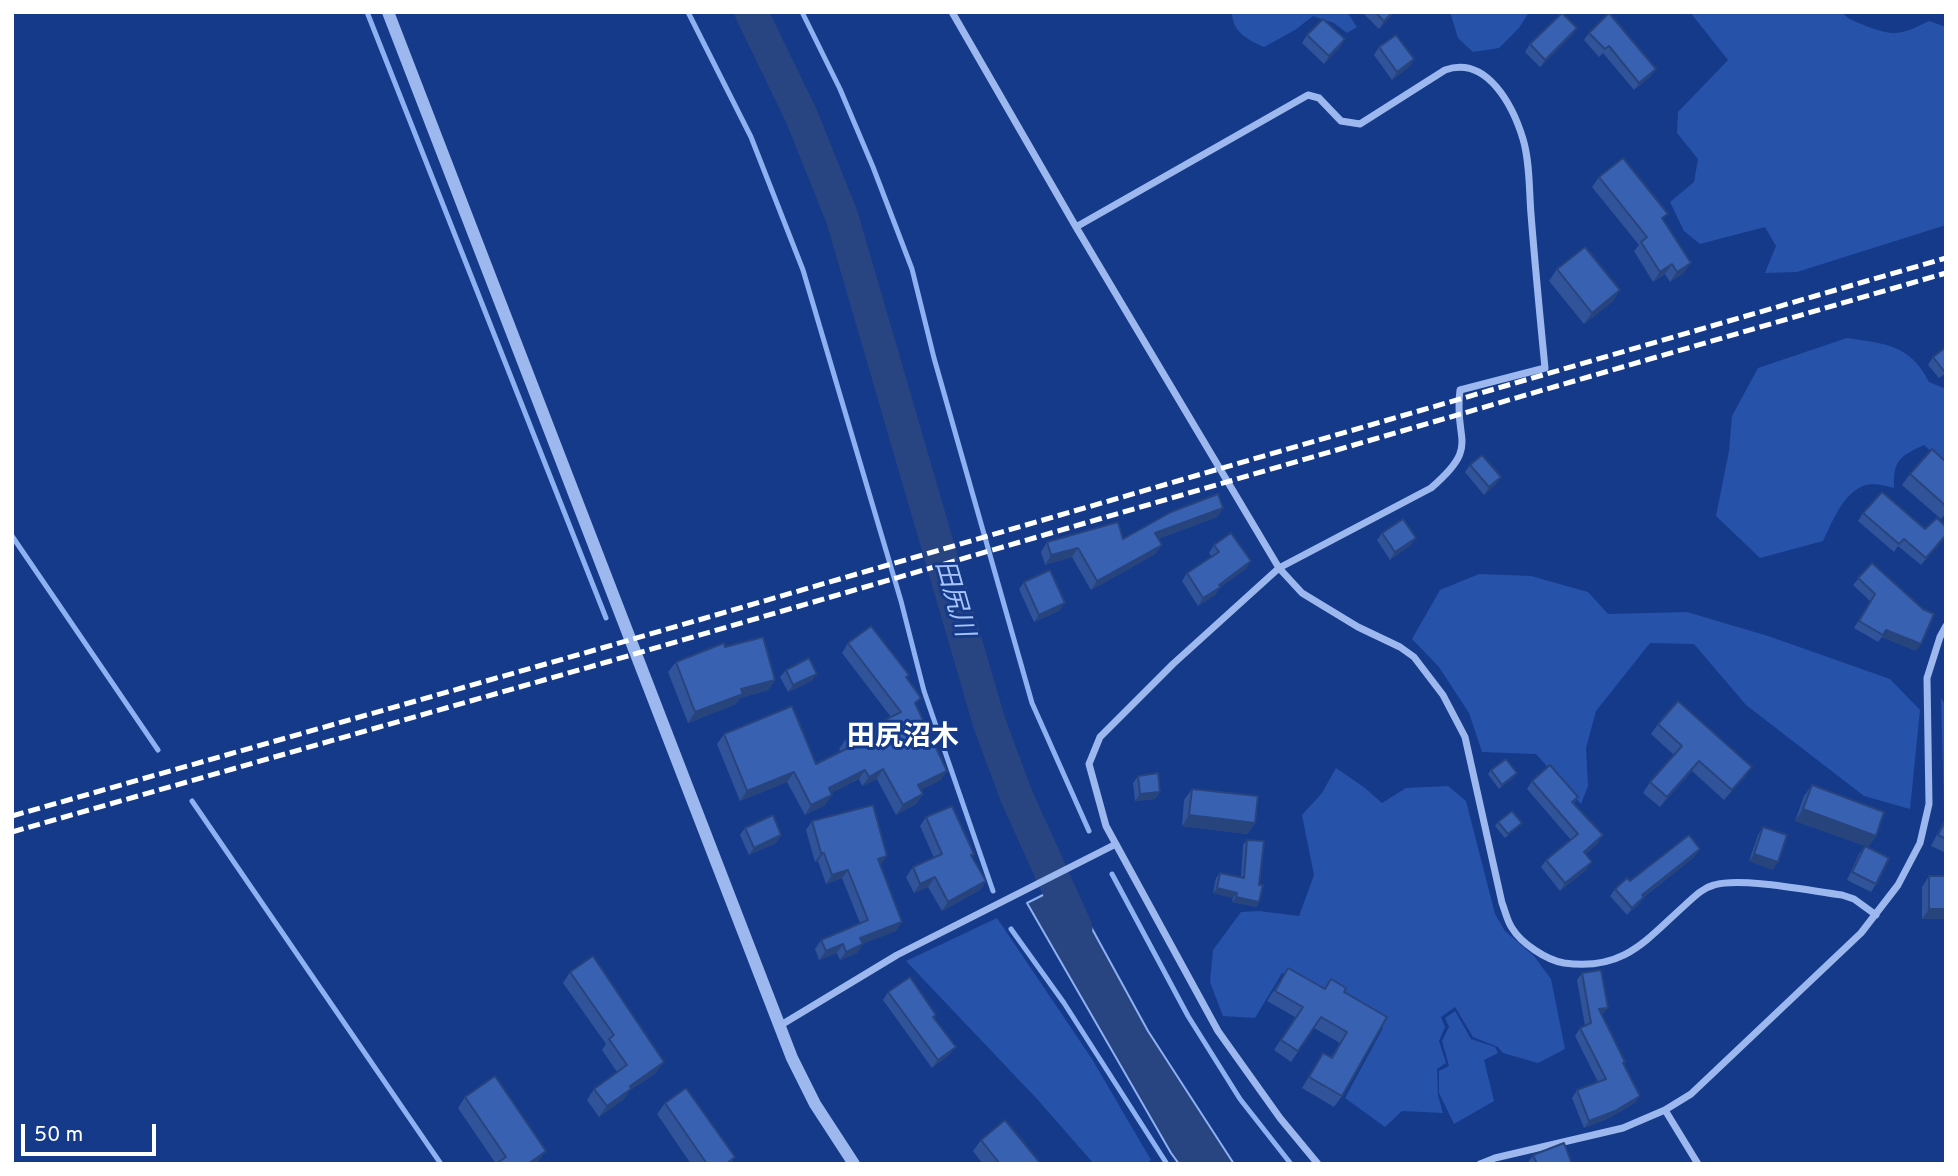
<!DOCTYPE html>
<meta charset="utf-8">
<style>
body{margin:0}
#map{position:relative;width:1958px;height:1176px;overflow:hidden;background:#153a8a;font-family:Overpass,sans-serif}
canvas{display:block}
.frame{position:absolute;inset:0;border:14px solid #fff;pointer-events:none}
.scale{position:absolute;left:21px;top:1124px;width:135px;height:32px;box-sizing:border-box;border:4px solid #fff;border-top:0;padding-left:9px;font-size:21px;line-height:24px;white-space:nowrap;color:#fff;-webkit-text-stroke:5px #153a8a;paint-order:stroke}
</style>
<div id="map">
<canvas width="1958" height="1176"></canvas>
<div class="frame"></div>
<div class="scale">50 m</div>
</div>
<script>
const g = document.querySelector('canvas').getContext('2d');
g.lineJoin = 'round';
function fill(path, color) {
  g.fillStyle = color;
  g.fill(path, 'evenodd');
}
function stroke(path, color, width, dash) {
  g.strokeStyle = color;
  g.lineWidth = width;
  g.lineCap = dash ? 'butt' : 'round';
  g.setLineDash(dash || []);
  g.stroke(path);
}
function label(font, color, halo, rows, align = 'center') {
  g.font = font + ' Overpass,"Noto Sans JP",sans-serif';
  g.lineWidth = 6;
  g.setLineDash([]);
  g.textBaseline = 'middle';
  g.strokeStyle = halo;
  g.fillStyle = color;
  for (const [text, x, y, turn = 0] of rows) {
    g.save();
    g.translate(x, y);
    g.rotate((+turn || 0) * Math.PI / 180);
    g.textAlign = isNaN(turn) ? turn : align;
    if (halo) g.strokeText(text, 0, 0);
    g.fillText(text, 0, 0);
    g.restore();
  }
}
fill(new Path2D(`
 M1232,12H1347L1357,27L1347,33L1334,23L1313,16L1295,30L1264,47C1248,40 1232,32 1232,12Z
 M1450,12H1529L1519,28L1499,48L1473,52L1458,38Z
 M1690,12H1842C1848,20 1857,22 1866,26C1895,37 1901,35 1929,21L1946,27V225L1797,272L1765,273L1776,246L1765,227L1700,244L1684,231L1670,202L1694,182L1698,159L1677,133L1678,112L1728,60Z
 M1847,338C1885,344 1910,344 1929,382L1944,388L1946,465L1924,445C1900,456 1893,460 1894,488C1886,486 1874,483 1866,485C1843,492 1833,521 1823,541L1760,558L1716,516L1729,451L1732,416L1758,368Z
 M1479,574L1531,576L1588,592L1608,614L1687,612L1768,636L1890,679L1920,710L1910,809L1864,796L1746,705L1694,644L1650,643L1596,711L1586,748L1588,786L1581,804L1536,754L1482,752L1469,713L1439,667L1412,639L1440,590Z
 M1941,698L1946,706V810L1944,809Z
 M1336,768L1365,788L1382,803L1406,788L1448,786L1466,801L1495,914L1505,931L1534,956L1551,979L1565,1049L1538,1063L1503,1053L1498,1047L1473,1037L1455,1007L1441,1017L1445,1027L1439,1041L1446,1063L1437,1069L1438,1096L1443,1113L1402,1111L1385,1127L1345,1098L1383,1028L1336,993L1320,986L1309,990L1282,973L1255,1018L1223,1016L1210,982L1213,950L1241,912L1259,911L1299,916L1314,875L1302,815L1322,793Z
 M997,918L1092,1059L1151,1160L1146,1164H1094L1037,1099L906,961Z
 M1455,1011L1471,1039L1495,1047L1498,1053L1484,1060L1494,1101L1454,1124L1439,1093V1071L1449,1066L1442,1041L1449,1027L1445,1018Z`), '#2752a9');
const water = new Path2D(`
 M1067,883L1148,1031L1234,1164H1179L1171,1153L1027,903Z`);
fill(water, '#294581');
stroke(water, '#8eb1f2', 2);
stroke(new Path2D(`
 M367,12L606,618
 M688,12L751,137L803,270L901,601L924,691L993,891
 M802,12L840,89L873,167L912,269L934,358L1032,703L1089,831
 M12,536L158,750
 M192,801L441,1164
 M1112,874L1188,1016L1240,1099L1291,1164
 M1011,929L1064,1003L1167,1164`), '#8eb1f2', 5);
stroke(new Path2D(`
 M751,12L801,115L842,217L989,722L1016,795L1076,928`), '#294581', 33);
stroke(new Path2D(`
 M952,12L1076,227L1279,568L1302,593L1358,627L1400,647L1414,657L1443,695L1465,737L1502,903C1505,910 1507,921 1512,928C1521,943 1546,960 1564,963C1623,971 1644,942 1684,906C1693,898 1702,888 1714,885C1743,877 1810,891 1842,895L1854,899L1876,915
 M1076,227L1308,95L1319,98L1341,121L1360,124L1445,70C1487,55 1513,106 1523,139C1530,162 1529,190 1531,214C1535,265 1540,317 1545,368L1460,390C1453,442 1482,444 1431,488L1279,568L1173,664L1100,737L1089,764L1106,826L1218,1031L1280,1118L1318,1164
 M781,1025L897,955L1116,844
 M1665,1110L1698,1164
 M1480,1164L1495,1158L1623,1128L1665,1110L1691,1094L1861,933L1898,885L1920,843L1929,804L1927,678L1940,637L1946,626`), '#9cb8ef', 7);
stroke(new Path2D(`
 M388,12L792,1058L815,1104L854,1164`), '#9cb8ef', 12);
stroke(new Path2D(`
 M12,816L602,648L1946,258
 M12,832L607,662L1946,273`), '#fff', 5, [12, 5]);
fill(new Path2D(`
 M1362,12H1395L1379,29Z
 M1577,28L1572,35L1540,67L1525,52L1530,44Z
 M1589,33L1651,76L1634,90L1603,53L1599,57L1584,40Z
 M1307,35L1345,39L1340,47L1324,64L1302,43Z
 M1379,47L1414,59L1409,67L1392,80L1374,55Z
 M1599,177L1663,220L1684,273L1670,282L1665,274L1653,282L1634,251L1639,245L1592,187Z
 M1557,269L1620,290L1612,302L1584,324L1549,281Z
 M1946,347V373L1939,378L1928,365L1933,357Z
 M1946,462V513L1941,519L1902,485L1910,474Z
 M1470,465L1496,484L1484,495L1465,472Z
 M1223,508L1217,517L1158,539L1162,545L1155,554L1091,590L1072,557L1045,565L1041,552L1047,542L1123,539Z
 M1863,513L1925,529L1946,527V536L1921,565L1898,546L1894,552L1858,521Z
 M1382,533L1411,545L1390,560L1377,540Z
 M1214,545L1246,569L1220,587L1215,595L1198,606L1182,581L1187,573L1212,557L1209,553Z
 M1872,563L1916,651L1882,637L1878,642L1854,628L1870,601L1853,585Z
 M1024,582L1059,611L1034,622L1019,589Z
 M848,643L909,675L907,678L941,780L920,790L923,794L916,804L896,815L877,779L862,786L859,779L831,793L825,805L805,815L787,782L740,801L717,744L724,734L816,764L841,752L839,749L846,739L891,717L842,653Z
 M725,647L775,680L768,690L740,698L736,704L688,723L668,672L676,662Z
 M786,670L812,681L788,692L780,677Z
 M1658,724L1744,778L1724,800L1692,771L1660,807L1643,793L1650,782L1674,755L1651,734Z
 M1491,770L1517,773L1514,777L1499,789L1488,774Z
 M1138,776L1160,792L1155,799L1135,801L1133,783Z
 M1532,781L1578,797L1574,803L1598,843L1586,854L1587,869L1560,891L1541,867L1546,860L1571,840L1527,789Z
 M1812,785L1876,836L1868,847L1795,821L1804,796Z
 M1192,789L1255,823L1247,834L1182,826L1184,800Z
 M926,817L972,856L986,881L980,890L942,911L928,887L914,893L906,877L913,867L934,858L920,826Z
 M1946,817V853L1931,846Z
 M812,821L881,865H880L896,931L863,943L857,953L840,960L837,953L819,960L815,949L821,940L860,923L842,878L826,884L818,861L815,862L806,830Z
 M1498,822L1519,826L1505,838L1495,826Z
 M1763,827L1773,870L1749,861L1758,835Z
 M745,828L781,835L776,843L749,855L740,835Z
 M1247,840L1259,885V902L1256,907L1232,902L1233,898L1213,893L1216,878L1220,873L1241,877L1243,845Z
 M1865,846L1876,884L1871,892L1847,880L1859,854Z
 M1700,849L1694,857L1644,897L1639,904L1627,915L1610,896L1615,889Z
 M1929,876H1946V919H1922V887Z
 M1288,968L1324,988L1331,979L1344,992L1387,1017L1342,1096L1334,1107L1302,1088L1323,1053L1331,1057L1340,1043L1314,1028L1291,1062L1274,1050L1295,1017L1267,1001Z
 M570,972L656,1073L629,1091L624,1099L599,1117L587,1100L594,1089L617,1072L602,1050L606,1044L563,983Z
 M1582,973L1625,1062L1624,1063L1635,1103L1609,1118L1584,1128L1572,1098L1577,1090L1598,1082L1575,1036L1580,1028L1585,1026L1577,980Z
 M888,992L934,1018L950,1054L932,1068L883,1000Z
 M465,1097L538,1162L496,1164L458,1108Z
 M665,1103L735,1157L730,1164H691L657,1114Z
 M981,1140L1041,1164H983L973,1151Z
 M1533,1155L1572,1164H1527Z`), '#315399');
fill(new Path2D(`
 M1393,12H1395L1379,29L1384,21Z
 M1577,28L1572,35L1540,67L1545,60Z
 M1345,39L1340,47L1324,64L1329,56Z
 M1414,59L1409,67L1392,80L1397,72Z
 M1656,69L1651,76L1634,90L1639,83Z
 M1691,263L1684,273L1670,282L1677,272Z
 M1672,264L1665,274L1653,282L1660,272Z
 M1620,290L1612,302L1584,324L1592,313Z
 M1501,477L1496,484L1484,495L1489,487Z
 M1223,508L1217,517L1149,542L1155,533Z
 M1416,538L1411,545L1390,560L1395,552Z
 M1162,545L1155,554L1091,590L1097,581Z
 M1078,548L1072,557L1045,565L1051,555Z
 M1251,561L1246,569L1220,587L1215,595L1198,606L1203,598L1219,585Z
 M1065,603L1059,611L1034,622L1039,615Z
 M1886,630L1921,644L1916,651L1882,637Z
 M817,674L812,681L788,692L793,685Z
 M775,680L768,690L740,698L736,704L688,723L695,712L741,689Z
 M1699,761L1692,771L1660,807L1667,797Z
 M1752,767L1744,778L1724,800L1732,790Z
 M883,769L877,779L862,786L869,777Z
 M865,770L859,779L822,798L829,788Z
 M947,771L941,780L911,795L918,785Z
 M794,772L787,782L740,801L747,791Z
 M1517,773L1514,777L1499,789L1502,785Z
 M1160,792L1155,799L1135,801L1140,794Z
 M923,794L916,804L896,815L903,805Z
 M832,795L825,805L805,815L811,805Z
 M1803,809L1876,836L1868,847L1795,821Z
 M1189,815L1255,823L1247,834L1182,826Z
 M781,835L776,843L749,855L754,848Z
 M1603,835L1598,843L1579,860L1584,852Z
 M1700,849L1694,857L1637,902L1642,895Z
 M821,853H824L818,861L815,862Z
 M1754,854L1778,862L1773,870L1749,861Z
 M887,856L881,865L872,868L878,859Z
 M1592,862L1587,869L1560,891L1565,883Z
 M848,870L842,878L826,884L832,875Z
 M935,877L928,887L914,893L920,884Z
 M986,881L980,890L942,911L948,902Z
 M1217,888L1237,893L1233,898L1213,893Z
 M1236,897L1259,902L1256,907L1232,902Z
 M1644,897L1639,904L1627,915L1632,908Z
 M1929,909H1946V919H1922Z
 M902,922L896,931L854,947L860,938Z
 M843,944L837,953L819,960L826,951Z
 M863,944L857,953L840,960L846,952Z
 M1608,1008L1602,1015L1599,1009Z
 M956,1047L950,1054L932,1068L938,1060Z
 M664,1062L656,1073L629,1091L624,1099L599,1117L607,1106L630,1086Z
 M1640,1096L1635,1103L1609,1118L1584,1128L1589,1121Z
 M546,1151L538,1162L536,1164H528Z`), '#28447d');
const building = new Path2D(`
 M1375,12H1393L1384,21Z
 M1562,13L1577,28L1545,60L1530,44Z
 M1609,13L1656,69L1639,83L1609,46L1605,49L1589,33Z
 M1323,19L1345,39L1329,56L1307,35Z
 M1396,35L1414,59L1397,72L1379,47Z
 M1623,158L1668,214L1662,218L1691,263L1677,272L1672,264L1660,272L1641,242L1647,237L1599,177Z
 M1585,247L1620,290L1592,313L1557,269Z
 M1946,347V370L1944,371L1933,357Z
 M1932,449L1946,462V506L1910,474Z
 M1482,455L1501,477L1489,487L1470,465Z
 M1882,492L1925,529L1937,518L1946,527V535L1926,558L1904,539L1899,544L1863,513Z
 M1218,494L1223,508L1155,533L1162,545L1097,581L1078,548L1051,555L1047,542L1118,522L1123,539L1171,512Z
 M1403,519L1416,538L1395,552L1382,533Z
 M1231,533L1251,561L1219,585L1221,587L1203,598L1187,573L1219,552L1214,545Z
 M1872,563L1923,609L1934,614L1921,644L1886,630L1883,635L1859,621L1875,594L1858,578Z
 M1050,570L1065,603L1039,615L1024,582Z
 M871,626L909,675L906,677L921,698L915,703L947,771L918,785L923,794L903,805L883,769L869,777L865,770L829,788L832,795L811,805L794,772L747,791L724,734L792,706L816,764L850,747L846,739L901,712L848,643Z
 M763,637L775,680L741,689L743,694L695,712L676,662L724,643L725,647Z
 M809,658L817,674L793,685L786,670Z
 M1678,701L1752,767L1732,790L1699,761L1667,797L1650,782L1682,746L1658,724Z
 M1506,759L1517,773L1502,785L1491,770Z
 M1550,765L1578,797L1572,802L1603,835L1584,852L1592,862L1565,883L1546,860L1578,834L1532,781Z
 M1158,773L1160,792L1140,794L1138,776Z
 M1812,785L1884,812L1876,836L1803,809Z
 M1192,789L1258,796L1255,823L1189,815Z
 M873,805L887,856L878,859L902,922L860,938L863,944L846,952L843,944L826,951L821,940L868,920L848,870L832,875L824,853H821L812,821Z
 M952,806L974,854L971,855L986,881L948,902L935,877L920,884L913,867L942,854L926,817Z
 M1512,811L1522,823L1508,834L1498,822Z
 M773,815L781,835L754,848L745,828Z
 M1946,820V839L1938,835Z
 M1763,827L1787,835L1778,862L1754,854Z
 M1689,835L1700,849L1642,895L1644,897L1632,908L1615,889L1627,878L1630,881Z
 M1247,840L1264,841L1259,885H1263L1259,902L1236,897L1237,893L1217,888L1220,873L1244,878Z
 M1865,846L1889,858L1876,884L1852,872Z
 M1929,876H1946V909H1929Z
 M593,956L664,1062L630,1086L631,1089L607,1106L594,1089L627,1065L609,1039L614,1035L570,972Z
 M1288,968L1325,989L1331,979L1346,988L1344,992L1387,1017L1342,1096L1309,1077L1323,1053L1332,1058L1347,1032L1321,1017L1298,1051L1281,1040L1303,1007L1275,991Z
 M1601,970L1608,1008L1599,1009L1625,1062L1623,1063L1640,1096L1615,1111L1589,1121L1577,1090L1606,1079L1580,1028L1591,1023L1582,973Z
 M910,977L936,1015L933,1017L956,1047L938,1060L888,992Z
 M495,1076L546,1151L528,1164H496L506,1157L465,1097Z
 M686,1088L735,1157L726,1164H707L665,1103Z
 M1005,1120L1041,1164H1000L981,1140Z
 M1564,1143L1572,1164H1537L1533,1155Z`);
fill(building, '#3961b2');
stroke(building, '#28447d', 2);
label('italic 26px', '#a8c3f7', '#153a8a', [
 ["田尻川",952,599,74]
]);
label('bold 28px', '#fff', '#153a8a', [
 ["田尻沼木",903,739]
]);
</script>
